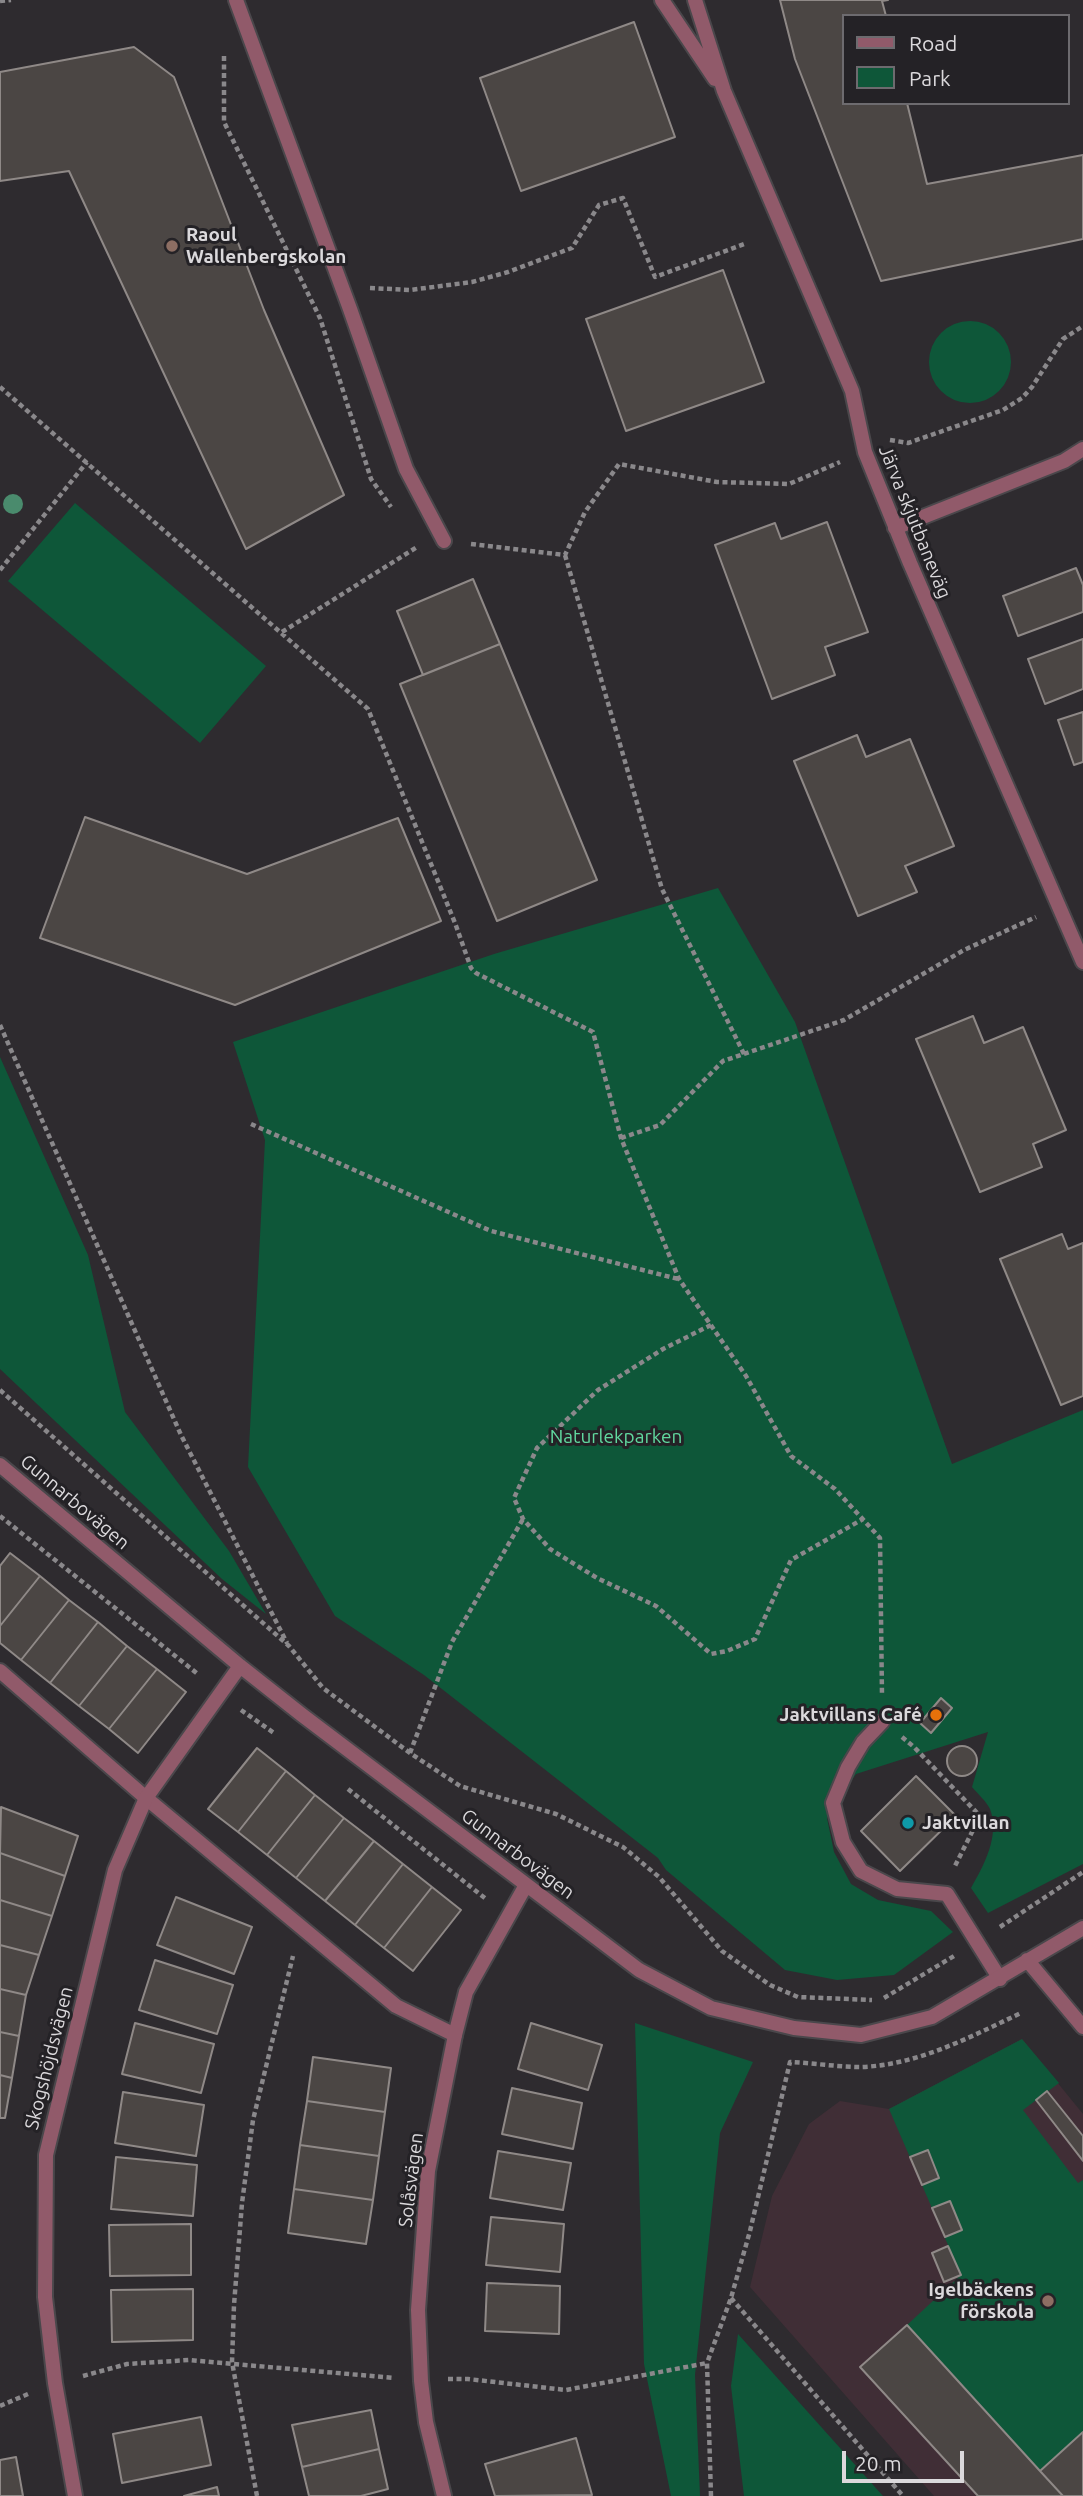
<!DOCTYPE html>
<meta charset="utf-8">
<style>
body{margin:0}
#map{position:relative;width:1083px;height:2496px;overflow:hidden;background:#2e2b2f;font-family:Ubuntu,sans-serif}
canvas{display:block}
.legend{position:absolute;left:842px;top:14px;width:228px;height:91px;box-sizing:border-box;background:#242226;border:2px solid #6d6b6f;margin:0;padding:9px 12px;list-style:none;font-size:21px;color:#dbd9dc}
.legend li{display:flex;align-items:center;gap:14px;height:35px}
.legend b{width:35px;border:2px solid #6d6b6f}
.scale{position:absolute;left:842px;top:2451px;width:122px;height:32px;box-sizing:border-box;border:4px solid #dbd9dc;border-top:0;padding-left:9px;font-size:21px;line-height:24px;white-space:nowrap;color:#dbd9dc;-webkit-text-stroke:5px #242226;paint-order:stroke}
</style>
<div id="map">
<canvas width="1083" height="2496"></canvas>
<ul class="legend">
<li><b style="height:9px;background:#915a6a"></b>Road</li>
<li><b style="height:19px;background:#0e5739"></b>Park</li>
</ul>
<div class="scale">20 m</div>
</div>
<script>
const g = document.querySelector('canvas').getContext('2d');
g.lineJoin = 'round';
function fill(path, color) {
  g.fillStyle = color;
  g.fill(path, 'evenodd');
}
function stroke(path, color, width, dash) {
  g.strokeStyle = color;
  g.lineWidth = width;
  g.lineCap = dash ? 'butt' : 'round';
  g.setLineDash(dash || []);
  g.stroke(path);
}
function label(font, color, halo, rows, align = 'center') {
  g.font = font + ' Ubuntu,sans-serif';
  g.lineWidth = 6;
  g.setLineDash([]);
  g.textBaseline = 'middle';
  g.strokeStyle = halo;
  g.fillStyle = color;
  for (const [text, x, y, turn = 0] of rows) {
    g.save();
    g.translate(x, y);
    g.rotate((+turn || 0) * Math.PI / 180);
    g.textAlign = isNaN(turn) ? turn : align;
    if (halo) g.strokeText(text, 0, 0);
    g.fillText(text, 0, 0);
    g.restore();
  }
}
fill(new Path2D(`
 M1022,2039L1083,2114V2496H934L750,2287L772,2196L809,2124L840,2101L889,2109Z`), '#402e36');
fill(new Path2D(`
 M929 362a41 41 0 1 1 82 0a41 41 0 1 1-82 0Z
 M75,503L266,666L200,743L8,581Z
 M718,888L795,1022L952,1464L1083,1410V1864L988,1913L971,1888C984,1865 1000,1836 990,1809C986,1801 978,1794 972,1787L988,1732L856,1774L827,1818L834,1852L851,1884L878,1900L931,1911L953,1932L894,1975L837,1980L785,1970L666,1870L658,1858L424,1675L335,1616L248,1467L265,1140L233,1042L494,954Z
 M0,1057L88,1255L125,1412L229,1551L266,1614L222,1579L0,1369Z
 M635,2023L753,2062L720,2133L695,2375L700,2496H671L644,2364Z
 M1022,2039L1059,2083L1023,2110L1078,2183L1083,2180V2432L1040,2471L907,2325L961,2275L889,2109Z
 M738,2334L883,2496H884H744L731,2386Z`), '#0e5739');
const building = new Path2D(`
 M780,0H888L882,1L886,16H843V103H907L927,184L1083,155V239L881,281L795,59Z
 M634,22L675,137L521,191L480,78Z
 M134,47L174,77L264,310L344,495L246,549L69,171L0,181V72Z
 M723,270L764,382L626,431L586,319Z
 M827,522L868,632L825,647L835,675L772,699L715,545L775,523L781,539Z
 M1076,568L1083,585V612L1018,636L1003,596Z
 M473,579L500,644L423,675L397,611Z
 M1083,639V689L1045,704L1028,659Z
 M500,644L597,880L497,921L400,684Z
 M1083,712V762L1074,765L1058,720Z
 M857,735L866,757L910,739L954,846L905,866L917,892L858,916L794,761Z
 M85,817L247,874L398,818L441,921L235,1005L40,938Z
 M973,1016L984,1043L1023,1027L1066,1130L1033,1144L1042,1167L980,1192L916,1039Z
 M1062,1234L1068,1249L1083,1243V1396L1061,1405L1000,1259Z
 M10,1553L40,1576L0,1626V1566Z
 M40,1576L69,1600L21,1660L0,1643V1626Z
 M69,1600L98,1622L50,1683L21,1660Z
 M98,1622L127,1646L79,1706L50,1683Z
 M127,1646L157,1669L109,1729L79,1706Z
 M157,1669L186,1692L138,1753L109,1729Z
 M941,1698L952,1708L931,1733L920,1723Z
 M947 1761a15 15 0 1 1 30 0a15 15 0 1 1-30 0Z
 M257,1748L286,1771L238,1832L208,1809Z
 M286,1771L315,1795L267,1855L238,1832Z
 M916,1776L956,1816L900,1871L861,1831Z
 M315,1795L344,1818L296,1878L267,1855Z
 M1,1807L78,1836L65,1876L0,1853Z
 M344,1818L374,1841L325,1901L296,1878Z
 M374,1841L403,1864L355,1925L325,1901Z
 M0,1853L65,1876L52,1916L0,1900Z
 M403,1864L432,1887L384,1948L355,1925Z
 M432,1887L461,1910L413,1971L384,1948Z
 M176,1897L252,1927L234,1974L157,1945Z
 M0,1900L52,1916L39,1955L0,1945Z
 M0,1945L39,1955L26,1995L0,1989Z
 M155,1960L233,1985L217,2034L139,2010Z
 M0,1989L26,1995L19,2036L0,2032Z
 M135,2023L214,2044L201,2093L122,2074Z
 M531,2023L602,2045L588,2090L518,2069Z
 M0,2032L19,2036L12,2078L0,2075Z
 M313,2057L391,2068L385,2112L307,2101Z
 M0,2075L12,2078L5,2118H0Z
 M512,2088L582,2103L573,2149L502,2134Z
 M1047,2091L1083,2136V2161L1036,2100Z
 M123,2092L204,2105L196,2156L115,2143Z
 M307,2101L385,2112L379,2156L300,2145Z
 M300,2145L379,2156L373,2200L294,2189Z
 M928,2150L939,2178L922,2185L910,2157Z
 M498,2151L571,2163L563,2210L490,2198Z
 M116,2157L197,2165L193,2216L111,2209Z
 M294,2189L373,2200L366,2244L288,2233Z
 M950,2201L962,2230L945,2237L932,2208Z
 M491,2217L564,2224L560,2272L486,2265Z
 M191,2224V2275L110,2276L109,2225Z
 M948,2246L961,2275L944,2282L932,2253Z
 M487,2283L560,2286L559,2334L485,2331Z
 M193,2289V2340L112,2342L111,2290Z
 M907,2325L1040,2471L1063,2496H978L860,2367Z
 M371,2410L379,2449L302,2467L292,2425Z
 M201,2417L211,2465L122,2483L113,2434Z
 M1083,2432V2496H1063L1040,2471Z
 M576,2438L592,2495L495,2496L485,2464Z
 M379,2449L388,2489L361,2496H309L302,2467Z
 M16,2457L23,2496H0V2460Z
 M217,2487L219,2496H184Z`);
fill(building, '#4b4644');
stroke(building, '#8f8987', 2);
const service = new Path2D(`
 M236,0L350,309L406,469L444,541
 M0,1671L146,1798L396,2006L455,2035
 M882,1722L863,1742L848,1767L833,1803L843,1842L861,1871L897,1889L947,1894L1000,1979`);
const minor = new Path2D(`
 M662,0L715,79
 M695,0L724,91L852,391L865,452L910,563L1083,962
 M895,528L1064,461L1083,449
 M0,1465L240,1666L302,1715L639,1970L711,2008L794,2028L861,2035L932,2017L1083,1928
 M1027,1960L1083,2027
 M75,2496L55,2383L45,2297L46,2155L115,1870L146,1798L240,1666
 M444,2496L426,2422L421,2381L418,2310L428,2171L455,2035L466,1992L526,1885`);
stroke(service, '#4a474b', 18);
stroke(minor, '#4a474b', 18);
stroke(new Path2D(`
 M0,1L11,0
 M224,56V122L320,318L371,479L391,507
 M370,288L410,290L472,282L508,272L572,248L599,205L623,198L655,277L747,243
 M0,387L368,709L455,923L471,968L476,973L593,1032L621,1138L679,1279L746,1376L791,1456L835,1489L880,1538L882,1696
 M890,440L908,443L1003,410L1022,398L1032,387L1063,339L1083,326
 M471,544L565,555L585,512L619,464L717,482L789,484L840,462
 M565,555L662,889L744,1054
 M0,570L87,462
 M282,632L417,547
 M0,1025L181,1435L287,1643
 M251,1124L491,1231L678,1279
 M621,1138L660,1125L723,1061L844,1020L964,950L1036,917
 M711,1325L663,1349L598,1390L537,1448L514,1498L523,1519L550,1549L597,1578L656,1606L711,1654L727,1651L755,1639L791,1560L863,1519
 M0,1390L289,1646L323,1688L410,1753L460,1786L556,1814L623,1847L659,1877L722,1951L770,1985L798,1997L872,2000
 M0,1516L199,1675
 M241,1710L274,1733
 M902,1737L914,1747L980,1816L955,1866
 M410,1753L452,1642L523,1519
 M348,1789L486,1899
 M1000,1927L1083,1872
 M884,1998L954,1956
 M731,2298L903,2496
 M83,2376L127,2364L189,2360L394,2378
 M448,2379H468L566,2390L707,2363
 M0,2406L28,2394
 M257,2496L232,2362L234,2305L242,2203L253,2120L293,1956
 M711,2496L707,2363L731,2298L750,2231L790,2062C813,2063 838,2067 861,2067C918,2065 970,2037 1021,2013`), '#8a888b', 4.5, [5, 3.5]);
stroke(service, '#915a6a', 14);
stroke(minor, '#915a6a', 14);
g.fillStyle = '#4a8b6d';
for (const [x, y] of [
 [13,504]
]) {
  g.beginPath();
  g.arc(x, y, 10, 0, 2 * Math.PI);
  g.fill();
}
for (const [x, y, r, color] of [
 [172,246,7,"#8d6e63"],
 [936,1715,7,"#e8710a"],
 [908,1823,7,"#0f9aa8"],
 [1048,2301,7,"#8d6e63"]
]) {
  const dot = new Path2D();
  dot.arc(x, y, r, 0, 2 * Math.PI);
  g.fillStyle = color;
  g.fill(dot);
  stroke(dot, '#242226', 2.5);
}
label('bold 19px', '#dbd9dc', '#242226', [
 ["Raoul",186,235],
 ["Wallenbergskolan",186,257],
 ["Jaktvillans Café",922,1715,"right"],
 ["Jaktvillan",922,1823],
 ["Igelbäckens",1034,2290,"right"],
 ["förskola",1034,2312,"right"]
], 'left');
label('19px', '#dbd9dc', '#242226', [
 ["Järva skjutbaneväg",915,522,68],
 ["Gunnarbovägen",75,1502,40],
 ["Gunnarbovägen",518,1854,37],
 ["Skogshöjdsvägen",49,2058,-76],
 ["Solåsvägen",411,2180,-83]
]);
label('19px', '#61d99f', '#242226', [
 ["Naturlekparken",616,1437]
]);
</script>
